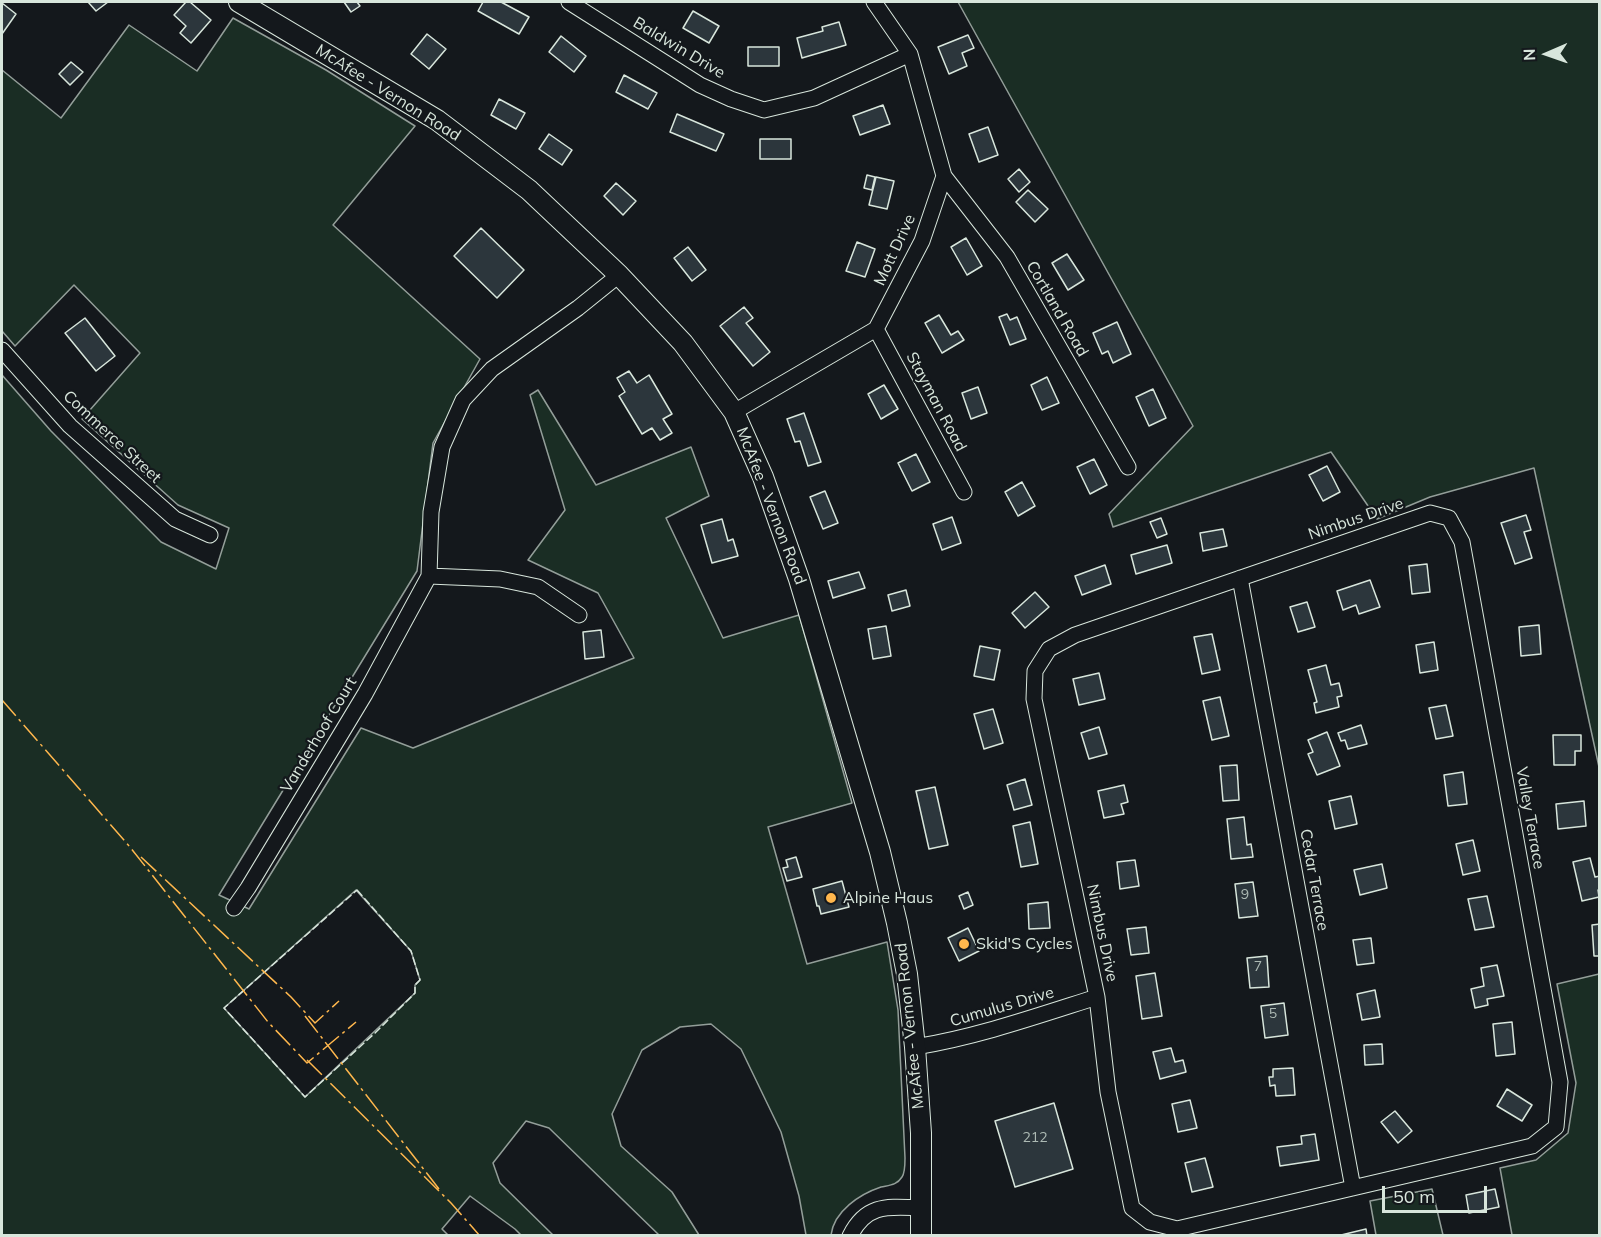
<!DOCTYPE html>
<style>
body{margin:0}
#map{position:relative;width:1601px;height:1237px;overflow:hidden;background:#14181c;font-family:Mulish,sans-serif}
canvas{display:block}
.frame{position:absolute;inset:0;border:3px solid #d8e6dc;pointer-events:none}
.north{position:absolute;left:1517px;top:24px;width:60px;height:60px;-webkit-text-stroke:4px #14181c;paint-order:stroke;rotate:268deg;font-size:16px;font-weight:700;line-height:24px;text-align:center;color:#d8e6dc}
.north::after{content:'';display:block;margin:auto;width:21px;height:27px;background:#d8e6dc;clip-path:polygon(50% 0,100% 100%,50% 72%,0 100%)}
.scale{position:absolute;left:1382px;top:1186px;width:105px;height:27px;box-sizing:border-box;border:3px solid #d8e6dc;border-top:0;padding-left:8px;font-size:18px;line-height:21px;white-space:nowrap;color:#d8e6dc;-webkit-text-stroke:4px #14181c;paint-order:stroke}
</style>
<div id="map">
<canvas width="1601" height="1237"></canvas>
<div class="frame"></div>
<div class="north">N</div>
<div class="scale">50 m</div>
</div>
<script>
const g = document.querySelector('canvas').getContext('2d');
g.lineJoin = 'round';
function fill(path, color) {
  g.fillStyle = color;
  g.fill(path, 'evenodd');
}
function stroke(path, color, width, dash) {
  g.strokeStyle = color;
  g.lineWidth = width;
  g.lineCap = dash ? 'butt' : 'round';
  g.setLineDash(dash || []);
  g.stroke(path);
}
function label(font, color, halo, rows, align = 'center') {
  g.font = font + ' Mulish,sans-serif';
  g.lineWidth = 4.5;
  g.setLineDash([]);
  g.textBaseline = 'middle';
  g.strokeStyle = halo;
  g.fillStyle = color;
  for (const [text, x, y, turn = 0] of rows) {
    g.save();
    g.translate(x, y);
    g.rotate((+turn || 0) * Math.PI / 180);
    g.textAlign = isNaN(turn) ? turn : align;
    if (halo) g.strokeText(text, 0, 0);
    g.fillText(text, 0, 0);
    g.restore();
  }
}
const green = new Path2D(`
 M958,2H1599V767L1534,468L1430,497L1377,519L1331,452L1113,527L1109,514L1193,426Z
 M233,18L326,70L415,126L333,225L480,359L433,443L417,571L219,895L249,909L361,728L413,748L634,658L598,593L528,560L565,510L530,395L538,390L596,485L691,447L709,496L666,518L723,638L799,615L852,803L768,827L807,964L887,942L898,1010L905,1158C905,1164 905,1173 902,1177C897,1185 890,1185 881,1187C860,1194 834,1211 831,1235H806L799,1196L781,1132L741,1049L711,1024L680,1027L642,1050L612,1114L621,1146L672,1192L699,1235H659L549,1128L526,1121L493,1163L500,1183L553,1235H521L515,1229L470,1196L442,1229L448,1235H2V375L51,431L161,542L216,569L229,528L178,505L82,419L140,353L74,285L15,346L2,331V70L61,118L129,25L197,71ZM356,890L411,951L420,980L415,985V993L305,1097L224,1008Z
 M1599,974V1235H1512L1500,1168L1536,1160L1568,1133L1576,1083L1557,984Z
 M1432,1189L1443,1235H1376L1370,1201Z`);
fill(green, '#1a2d24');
stroke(green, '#939e99', 1.5);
const building = new Path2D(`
 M88,2H108L96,11Z
 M186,2H190L211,20L191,43L180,33L186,26L174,15Z
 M344,2H357L360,6L351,12Z
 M483,2H501L529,17L519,34L478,11Z
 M2,3L16,14L2,34Z
 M693,11L719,26L709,43L683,28Z
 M839,22L846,45L802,58L797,38L823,31L822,27Z
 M427,34L446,49L429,69L411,54Z
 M968,35L974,48L962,53L967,66L949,74L938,47Z
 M561,36L586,56L574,72L549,52Z
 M748,47H779V66H748Z
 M71,62L83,72L70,85L59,74Z
 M624,75L657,93L648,109L616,92Z
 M499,99L525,113L516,129L491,115Z
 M883,105L890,124L860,135L853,116Z
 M677,114L724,134L716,151L670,132Z
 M988,127L998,155L979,162L969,134Z
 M549,134L572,150L562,165L539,149Z
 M760,139H791V159H760Z
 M1019,169L1030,182L1019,192L1008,179Z
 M867,175L875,177L872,190L864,188Z
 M876,177L894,181L887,209L869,205Z
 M616,183L636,201L623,215L604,196Z
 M1028,190L1048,209L1035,222L1016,202Z
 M481,228L524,270L497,298L454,256Z
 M966,238L982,266L967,275L951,247Z
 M857,242L875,249L865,277L846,271Z
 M688,247L706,270L692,281L674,258Z
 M1067,254L1084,280L1068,290L1052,263Z
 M744,307L753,318L746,323L770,352L753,366L720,326Z
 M1007,314L1010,320L1017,317L1026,339L1010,345L999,317Z
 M939,315L951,335L958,331L964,340L942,353L925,323Z
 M85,318L115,356L96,371L65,333Z
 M1117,322L1131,354L1113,363L1108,351L1102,354L1093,333Z
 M629,371L637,383L649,375L672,414L663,419L672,433L660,440L652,428L642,434L619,396L625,392L617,378Z
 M1047,377L1059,403L1042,410L1031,385Z
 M884,385L898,409L881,419L868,394Z
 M978,387L987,413L971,419L962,393Z
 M1153,389L1166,418L1149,426L1136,397Z
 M804,413L821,462L808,466L800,441L795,442L787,419Z
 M916,454L930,482L912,491L898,463Z
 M1094,459L1107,485L1090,494L1077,467Z
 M1327,466L1340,492L1323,501L1309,475Z
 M1022,482L1035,506L1018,516L1005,492Z
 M825,491L838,523L823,529L810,497Z
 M1526,515L1531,530L1524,532L1532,558L1515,564L1501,523Z
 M952,517L961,543L942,550L933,524Z
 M1161,518L1167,534L1157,538L1150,522Z
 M722,519L728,541L733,539L738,556L712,563L701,525Z
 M1223,529L1227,546L1203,551L1200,533Z
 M1167,545L1172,563L1136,574L1131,555Z
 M1427,564L1430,592L1412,594L1409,566Z
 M1105,565L1111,584L1082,595L1075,576Z
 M859,572L865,588L833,598L828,581Z
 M1370,580L1380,607L1359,614L1356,605L1343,610L1337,591Z
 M906,590L910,606L892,611L888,595Z
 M1035,592L1049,607L1025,628L1012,613Z
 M1307,602L1315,627L1298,632L1290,607Z
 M1539,625L1541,654L1521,656L1519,627Z
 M886,626L891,656L873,659L868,629Z
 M601,630L604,657L585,659L583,632Z
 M1212,634L1220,670L1202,674L1194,637Z
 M1434,642L1438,670L1420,673L1416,645Z
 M980,646L1000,650L994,680L974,676Z
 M1326,665L1331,685L1339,683L1342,696L1337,697L1339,707L1316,713L1314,703L1317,702L1308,670Z
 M1099,673L1105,699L1079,705L1073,679Z
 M1220,697L1229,736L1212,740L1203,701Z
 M1446,705L1453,736L1436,739L1429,708Z
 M993,709L1003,743L984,749L974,714Z
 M1361,725L1367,744L1348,749L1345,740L1341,741L1338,733Z
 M1099,727L1107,754L1089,759L1081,733Z
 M1327,732L1340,766L1317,775L1308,754L1313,752L1308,740Z
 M1553,735H1581V751H1575V765H1554Z
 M1237,765L1239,800L1223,801L1220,766Z
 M1463,772L1467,804L1448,806L1444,775Z
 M1025,779L1032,805L1014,810L1007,785Z
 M1124,785L1128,802L1121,804L1124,814L1104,818L1098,791Z
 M935,787L948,845L929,849L916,791Z
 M1351,796L1357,824L1335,829L1329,801Z
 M1584,801L1586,826L1558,829L1556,804Z
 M1244,817L1247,845L1251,844L1253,857L1231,859L1227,819Z
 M1030,822L1038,864L1021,867L1013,826Z
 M1473,840L1480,871L1463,875L1456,844Z
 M796,857L802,877L787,881L783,868L788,867L786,860Z
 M1590,858L1595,877L1600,876V890H1598L1599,897L1582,901L1573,862Z
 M1135,860L1139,886L1120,889L1117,862Z
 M1382,864L1387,888L1360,895L1354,870Z
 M842,881L849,907L821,914L819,906H817L813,889Z
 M1253,882L1258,916L1239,918L1235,884Z
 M968,892L973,905L964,909L959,896Z
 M1487,896L1494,927L1475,930L1468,899Z
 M1048,902L1050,928L1029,929L1028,904Z
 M1600,924V956H1594L1592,925Z
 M1146,927L1149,953L1131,955L1127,929Z
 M968,928L979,951L959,961L948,938Z
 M1371,938L1374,963L1357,965L1353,940Z
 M1267,956L1269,987L1250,988L1247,958Z
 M1497,965L1504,996L1487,999L1488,1005L1475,1008L1471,989L1484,986L1481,968Z
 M1155,973L1162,1016L1142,1019L1136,976Z
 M1375,990L1380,1017L1362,1020L1357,994Z
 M1284,1003L1288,1035L1265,1038L1261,1006Z
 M1512,1022L1515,1054L1496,1056L1493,1024Z
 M1382,1044L1383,1064L1365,1065L1364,1045Z
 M1171,1048L1175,1062L1183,1060L1186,1072L1160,1079L1153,1052Z
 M1293,1068L1295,1095L1276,1096L1275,1085L1270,1086L1269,1077H1273V1069Z
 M1507,1089L1532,1105L1522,1121L1497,1106Z
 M1190,1100L1197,1128L1178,1132L1172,1104Z
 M1054,1103L1073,1169L1015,1187L995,1121Z
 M1395,1111L1412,1131L1398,1143L1381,1122Z
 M1315,1134L1319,1160L1280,1166L1277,1147L1302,1144L1301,1136Z
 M1205,1158L1213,1187L1192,1192L1185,1163Z
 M1495,1189L1499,1207L1469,1213L1466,1195Z
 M1366,1229L1367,1236H1337Z`);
fill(building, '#2c363c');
stroke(building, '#d8e6dc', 1.5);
const minor = new Path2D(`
 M569,2L700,85L731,99L764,110L814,98L910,54
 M944,176L1007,257L1128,467
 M876,329L964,492
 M2,350L70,426L175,519L210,535
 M734,412L876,329L922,241L944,176L910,54L874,2
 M1430,513L1449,518L1462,542L1560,1082L1556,1127L1532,1146L1177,1229L1150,1222L1132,1208L1108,1092L1097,997L1034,699L1035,671L1049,649L1075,635Z
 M429,576L500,579L538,587L579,615
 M1240,578L1353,1188
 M234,908L248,888L365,694L429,576L431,512L442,447L463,400L492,369L578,308L619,275
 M915,1047C977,1037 1037,1016 1097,997
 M850,1236C867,1202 890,1207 922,1208`);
const major = new Path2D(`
 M239,2L437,120L529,190L619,275L683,343L734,412L763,477L799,579L880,852L897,923L907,974L915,1047L921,1133V1236`);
stroke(minor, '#d8e6dc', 17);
stroke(major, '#d8e6dc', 22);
stroke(minor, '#14181c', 15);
stroke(major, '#14181c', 20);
stroke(new Path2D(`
 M357,890L411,951L420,980L415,985V993L375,1033L305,1097L224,1008Z`), '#d8e6dc', 1.5, [8, 3]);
stroke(new Path2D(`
 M2,700L130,847L268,1022L307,1063L356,1022
 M141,857L291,997L315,1023L339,1001
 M305,1016L439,1189
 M307,1060L451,1203L480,1236`), '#ffb74d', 1.5, [21, 4.5, 3, 4.5]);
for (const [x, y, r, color] of [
 [831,898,6,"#ffb74d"],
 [964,944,6,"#ffb74d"]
]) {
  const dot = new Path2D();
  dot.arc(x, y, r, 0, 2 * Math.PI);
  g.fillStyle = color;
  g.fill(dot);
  stroke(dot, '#14181c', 2);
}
label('14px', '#adbab4', null, [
 ["9",1245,895],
 ["7",1258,967],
 ["5",1273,1014],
 ["212",1035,1138]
]);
label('16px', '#d8e6dc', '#14181c', [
 ["Baldwin Drive",679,48,31],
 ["McAfee - Vernon Road",388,93,32],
 ["Mott Drive",895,250,-65],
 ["Cortland Road",1057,309,60],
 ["Stayman Road",936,402,62],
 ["Commerce Street",112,437,43],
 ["McAfee - Vernon Road",771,506,69],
 ["Nimbus Drive",1356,519,-19],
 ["Vanderhoof Court",319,735,-59],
 ["Valley Terrace",1530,818,80],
 ["Cedar Terrace",1314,880,80],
 ["Nimbus Drive",1102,933,78],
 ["Cumulus Drive",1002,1007,-16],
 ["McAfee - Vernon Road",910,1026,-96]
]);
label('16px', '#d8e6dc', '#14181c', [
 ["Alpine Haus",843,898],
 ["Skid'S Cycles",976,944]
], 'left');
</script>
